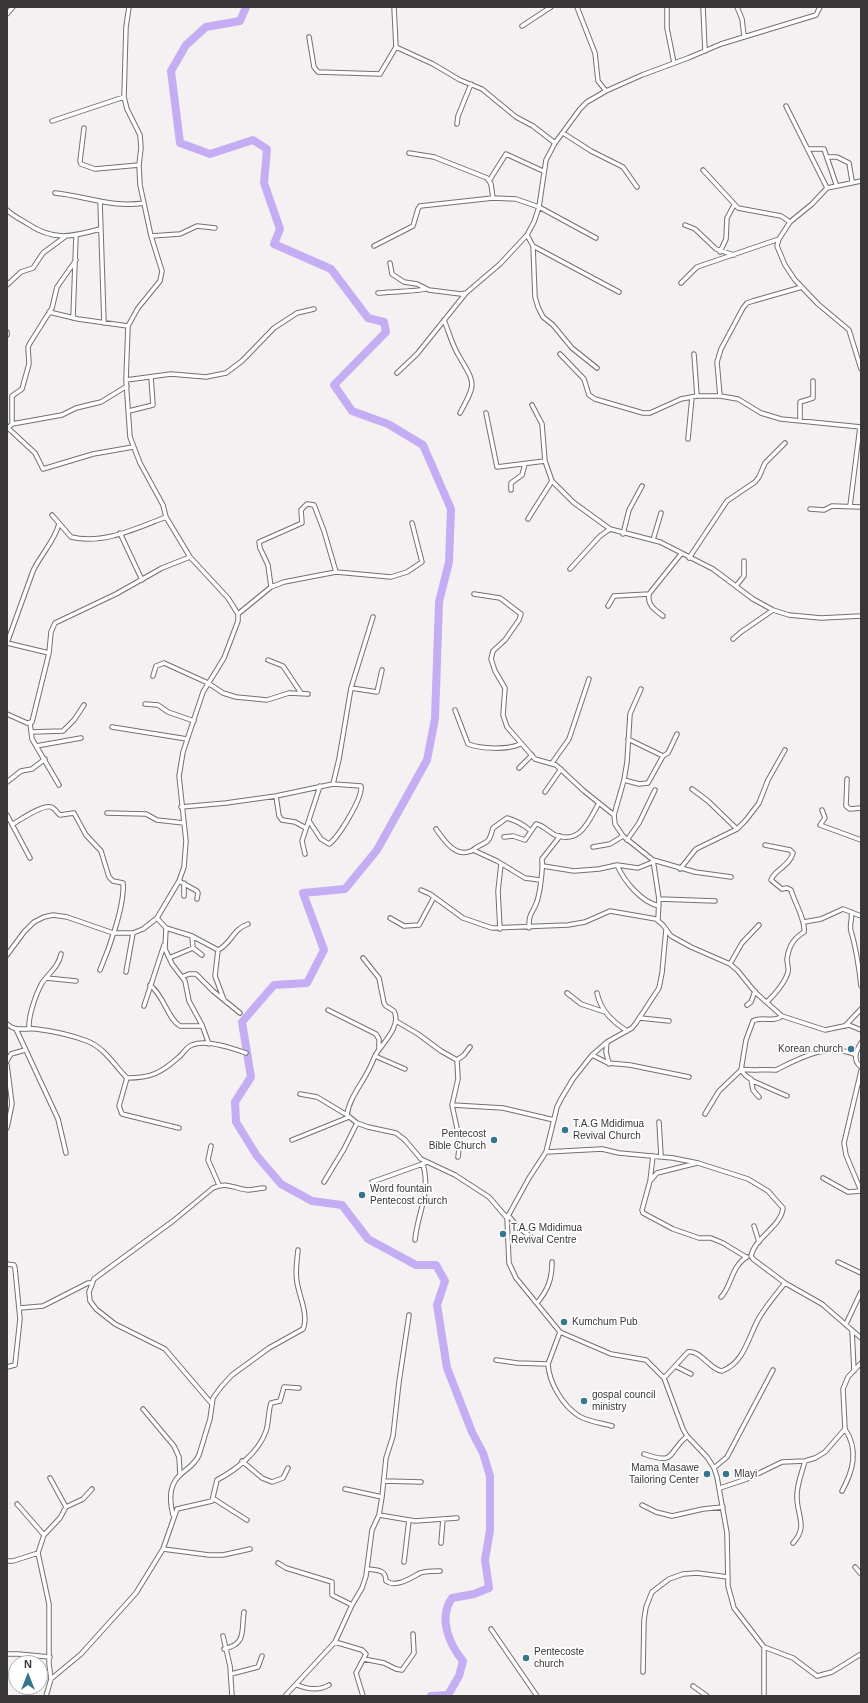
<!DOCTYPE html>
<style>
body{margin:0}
#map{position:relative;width:868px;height:1703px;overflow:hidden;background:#f5f0f2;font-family:Helvetica,sans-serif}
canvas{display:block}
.frame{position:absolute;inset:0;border:8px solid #393738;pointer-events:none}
.north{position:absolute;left:8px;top:1655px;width:40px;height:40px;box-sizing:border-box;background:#fff;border:1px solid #b0afaf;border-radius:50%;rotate:0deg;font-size:11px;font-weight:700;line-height:16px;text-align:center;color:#393738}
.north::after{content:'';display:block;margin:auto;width:14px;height:18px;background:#38768c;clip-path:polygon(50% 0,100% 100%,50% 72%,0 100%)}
</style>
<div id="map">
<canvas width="868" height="1703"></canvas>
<div class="frame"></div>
<div class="north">N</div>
</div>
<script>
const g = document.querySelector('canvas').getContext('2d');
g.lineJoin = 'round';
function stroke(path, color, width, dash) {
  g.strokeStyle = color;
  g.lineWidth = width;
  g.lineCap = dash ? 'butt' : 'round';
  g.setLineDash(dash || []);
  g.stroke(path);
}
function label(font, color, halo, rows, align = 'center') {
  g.font = font + ' Helvetica,sans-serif';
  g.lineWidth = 3.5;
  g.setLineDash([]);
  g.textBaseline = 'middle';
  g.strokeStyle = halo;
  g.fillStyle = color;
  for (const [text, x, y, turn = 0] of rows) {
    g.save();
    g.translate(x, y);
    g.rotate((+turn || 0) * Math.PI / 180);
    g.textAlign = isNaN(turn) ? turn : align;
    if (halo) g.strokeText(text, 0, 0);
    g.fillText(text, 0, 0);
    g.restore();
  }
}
stroke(new Path2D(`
 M246,7L240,21L206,27L186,45L171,71L180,143L210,154L253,140L267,149L264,183L280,229L274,244L331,269L368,318L384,322L386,332L334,385L352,411L388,424L423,445L451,509L449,562L439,602L435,719L427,760L377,850L345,889L303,893L324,950L307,983L274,985L242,1022L251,1077L235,1102L236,1122L257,1156L281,1184L312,1201L342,1205L368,1239L416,1265H436L445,1281L437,1305L447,1368L472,1432L483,1453L490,1476V1530L485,1560L489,1588L474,1594L452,1598C438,1618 449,1644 463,1661L459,1676L448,1695L431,1696`), '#c5adf3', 8);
const street = new Path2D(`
 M394,7L396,47L433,64L460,80L482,89L516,117L533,126L555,143
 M577,7L595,53L598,81L606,91
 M667,7V28L674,63
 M703,7L705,51
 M737,7L742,19L744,36
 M7,14L13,7
 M522,26L551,7
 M309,37L314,67L318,72L380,74L396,47
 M786,106L827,188
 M52,121L124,97
 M457,124L458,116L471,84
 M84,128L80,161L81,164L95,169L139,165
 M563,133L591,151L623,167L637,187
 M808,149H824L836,184
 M409,153L434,157L487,178L491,184L493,198
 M827,157H837L849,163L852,181
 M703,170L738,208L781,216L790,222
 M489,181L506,154L543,171
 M861,181L827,188L812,204L790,222L779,239L777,246L785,265L795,280L818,304L849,330L861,369
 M55,193C86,196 112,208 144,203
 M100,201L104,323
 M7,210C13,216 20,219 28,224C53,241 72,237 100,229
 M685,225L695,229L716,249L734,255
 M527,235L533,246L535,297L538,307L543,317L553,325L572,348L597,368
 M151,236L180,234L197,226L215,228
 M374,246L413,226L418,209L420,206L493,198L516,199L539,207L596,238
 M533,246L619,292
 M720,252L726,239L727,218L734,205
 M390,263L392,274L404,282L417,284L429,290L461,294L466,293L500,264L527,235L534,222L539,207L546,160L555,143L580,109L587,102L606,91L642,75L688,58L721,44L816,15L820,7
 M681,283L697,267L779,239
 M7,285L21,272L33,268L43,253L66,236
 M378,293C386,292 422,291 425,289
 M49,312L78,319L128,326
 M73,318L76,236
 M444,320C449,332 452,345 459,356C475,384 477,382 460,413
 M7,332V335
 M560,354L584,379L589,395L595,399L643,413H650L681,399L697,396H720L738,399L761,413L781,419L861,427
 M694,354L697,396
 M397,373L417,354L466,293
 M126,380L171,374L206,377L226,373L242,361L274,328L297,313L314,309
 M720,396L717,362L721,349L743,308L747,303L753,301L802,287
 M532,405L542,424L545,461L552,481L573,502L610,529L660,542L713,569L753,599L773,610L789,615L821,618L861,616
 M129,411L153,405L151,377
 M486,413L497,467L545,461
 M800,420V402L813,398V381
 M12,424L62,415L76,408L101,402L127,386
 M8,428L35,453L43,469L93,454L133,447
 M7,429L12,424V396L22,389L29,364L28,347L30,343L52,308L57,287L76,260
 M688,439L692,397
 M511,490V483L522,475L525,464
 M850,506L860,427
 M810,509L824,510L832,506L861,507
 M52,515L71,537C103,545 137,528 166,517
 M528,519L552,481
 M120,533L142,580
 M623,534L629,510L642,486
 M653,540L661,513
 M689,558L727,501L755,482L759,477L765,463L785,443
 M570,569L600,536L610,529
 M736,586L744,576V561
 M271,587L268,565L260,548L259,542L302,523L301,510L307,504L314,505L324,531L336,572
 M474,594L500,598L521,614L519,620L505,640L493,651L491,659L495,671L505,688L503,715L507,727L535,759L556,765L584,791L614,815L615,824L623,836L653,860L659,899L658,920
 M608,606L614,596L649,594
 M238,614L271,587L284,582L336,572L391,577L407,572L422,562L412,523
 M663,616C655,610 647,605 649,594L681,554
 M733,639L741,632L773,610
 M7,643L33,571C41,554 54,542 59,524
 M7,643L49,653
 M268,660L283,666L301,693
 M153,676L156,666L164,663L208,683L223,693L236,697L267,700L289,693L308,694
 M351,688L377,692L382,670
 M145,704L158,705L168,712L194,721
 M455,710L468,744C481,749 508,750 520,744
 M7,714L27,723L32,722L49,653L51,632L55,623L116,594L162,568L190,557
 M30,723L32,739L59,785
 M112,727L187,739
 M31,732L63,731L74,720L84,705
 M628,739L663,756L668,753L677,734
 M36,746L81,738
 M552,763L569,739L589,679
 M519,768L532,755
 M847,779L846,806L850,809L861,808
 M624,780L639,784L648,783L663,756
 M7,782L21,771L32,769L45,759
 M692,789L708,801L737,829
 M545,792L561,769
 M276,796L279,816L282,820L295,822L306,828
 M181,807L226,803L276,796L333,784L339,759L351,688L373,617
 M822,810L825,818L820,825L861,840
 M107,813L146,814L157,820L184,823
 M7,815L30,858
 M614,815L624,780L627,762L630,714L641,689
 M309,821L321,839L329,844C338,838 363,798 361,786L333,784
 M13,824C20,820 43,804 51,807C55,808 57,813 60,815L74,813L86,835L101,851L109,877L113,881L123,883C125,905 109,949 100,970
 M436,829C444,840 455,858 471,851C474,850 476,847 479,846C491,840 489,840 493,828L507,818C515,820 524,825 531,831
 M504,837L513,836L525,840L536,824C543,825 549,832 555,835C581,845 589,820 599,803
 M627,840L639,823L655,790
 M765,845L790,850L793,853C790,866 774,870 771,880L782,889L787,888L791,890C794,901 806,921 804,932C793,939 789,946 787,959C787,964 789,967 788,972C785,983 775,994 767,1002
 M593,847L610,844L623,836
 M473,850L497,861L525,878L540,880
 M305,854L302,841L304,835L320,786
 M653,860L695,872L731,877
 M617,865C624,881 641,902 659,906
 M543,866L574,871L599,869L617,865L638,868L653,862
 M680,869L696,849L737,829L746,820L759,803L768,780L785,750
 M179,881L197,891L198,893L197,899
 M184,883V896
 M421,890L430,894L463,918L492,928L568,925L585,922L610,911L656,919L663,925L671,936L691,947L730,964L738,971L755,992L782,1016L825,1030L849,1025L861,1030
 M659,899L715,901
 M851,912C853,918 849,925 851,931C856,948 859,967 861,986
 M157,918L166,928L192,936L218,950L215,976L224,1000
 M390,918L404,926L419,925L434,897
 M804,922L821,919L843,909L861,916
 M166,928L165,949L172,964L185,981L189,1001L202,1025L209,1044
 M529,928C529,913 531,916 536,904C540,895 543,869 542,859L560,836
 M500,929L498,891L501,864
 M666,930L662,973L659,988L636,1023L632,1028L607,1042L592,1055L573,1079L561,1099L557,1107L546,1152L529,1178L507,1218L509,1263L516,1278L560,1332L611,1354L646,1360L664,1378L683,1429L687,1436L707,1457L714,1468L717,1477L727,1533L728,1586L734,1608L764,1647L793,1658L817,1676L832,1672L861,1654
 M192,936L193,948L202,955
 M218,950C231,944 233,929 248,924
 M7,955L24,932L34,922L44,917L53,915L67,917L113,933H133L143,929L157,918L179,881L184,867L186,841L179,776L183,752L203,692L224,658L238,621V614L228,598L190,557L166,517L163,505L140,463L130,437L126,380L128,326L138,308L160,281L162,271L151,236L140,185L139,165L141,148L140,135L127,109L124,97L126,27L129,7
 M169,958L193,948
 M363,958L379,978L384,1003L386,1006L394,1011C402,1025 383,1043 376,1054C373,1060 371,1066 368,1071C361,1085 349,1099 347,1115L357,1123L368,1127L396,1133L405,1140L421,1159L455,1175L489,1197L507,1218
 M730,964L742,943L759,925
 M126,972L133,933
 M182,977L189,974H196L213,991L240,1013
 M46,978L76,981
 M150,985C165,997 167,1018 180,1026H202
 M567,993L581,1004L605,1012
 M597,993C601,1011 612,1021 627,1031
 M747,1005L751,1002L755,991
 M144,1006L164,945
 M328,1010L376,1034L379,1039V1049
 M782,1016C774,1023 762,1016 753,1021L746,1040L741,1070L745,1075L753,1081L787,1096
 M640,1018L669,1021
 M396,1021L418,1034L441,1051L457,1060L464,1055L470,1047
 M7,1024C16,1032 25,1028 36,1029C53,1031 71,1035 87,1041C105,1048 114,1065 127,1078C151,1078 161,1073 179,1057C184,1053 186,1047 192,1045C206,1039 232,1048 246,1053
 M845,1026L861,1009
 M16,1029L58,1119L66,1153
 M29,1029C28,1016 36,994 42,983C49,973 59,966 61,954
 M607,1042L606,1052L609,1064
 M861,1043C856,1051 852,1060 861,1067
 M592,1055L608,1063L630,1065L689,1077
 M375,1056L405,1069
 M457,1060L458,1079L452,1105L460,1142L458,1157
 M7,1061L11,1054L25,1050
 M7,1065L12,1104L7,1128
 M741,1069C753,1071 764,1069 776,1070C800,1058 828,1042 856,1055
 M861,1071L844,1143L846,1155L861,1191
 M127,1078L119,1106L122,1114L179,1128
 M751,1079L753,1090L759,1097
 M300,1094L317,1097L347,1115
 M452,1105L503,1108L554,1120
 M705,1114L719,1091L741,1070
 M659,1122L661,1156
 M292,1140L349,1117
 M211,1146L208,1160L219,1185
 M546,1152L602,1149L619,1153L673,1158L698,1163L748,1179L768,1191L783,1208C781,1227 755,1237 751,1256L753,1259L785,1283C776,1294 766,1306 759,1318C748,1337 745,1362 722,1371C710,1370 701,1350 688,1352L664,1378
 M653,1156L650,1181L642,1210L643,1213L673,1229L699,1238H711L723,1243L746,1257
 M823,1178L848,1192L861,1191
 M650,1181L657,1173L697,1163
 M324,1182L344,1149L357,1123
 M372,1182L425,1163
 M508,1215L518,1227L531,1237
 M754,1226L759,1242
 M415,1240C418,1210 431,1195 423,1164
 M838,1262L861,1273
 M7,1264L14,1265L15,1268L20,1319L15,1365L7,1367
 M785,1283L822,1304L861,1338
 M721,1297C731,1288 731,1266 747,1257
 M537,1303C548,1290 552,1279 552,1262
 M20,1308L43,1306L88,1283H92
 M846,1324L861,1292
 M852,1330L854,1371
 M496,1360L517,1363L548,1364L560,1332
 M548,1364C549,1383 563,1406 579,1416C589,1422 602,1423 612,1426
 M675,1366L691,1374
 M212,1404L165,1349L115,1324L96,1309L90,1301L89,1292L94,1279L173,1221L213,1188C226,1181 235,1189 248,1190C253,1190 259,1188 264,1188
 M143,1409L174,1446L179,1457L180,1475
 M644,1454C677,1465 666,1454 687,1436
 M242,1461L262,1478L272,1482L283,1478L288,1468
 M714,1468L727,1457L773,1370
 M50,1478L66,1507L60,1518L44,1535L38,1553L49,1604V1664L51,1679
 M384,1481L421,1482
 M720,1488L747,1479L782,1462L805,1461L815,1458L825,1452L845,1429L843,1389L848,1377L861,1363
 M345,1489L382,1497
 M842,1491C853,1471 859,1450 845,1429
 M214,1499L247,1520
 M17,1504L44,1535
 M642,1505L656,1512L672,1516L703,1509L723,1507
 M66,1507L83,1499L92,1489
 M173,1515C170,1502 168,1487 179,1476C187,1468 194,1466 199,1455L210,1419L213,1398L221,1387L232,1375L269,1348L303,1329C309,1315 299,1296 297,1282C295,1272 297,1260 298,1250
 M379,1515L415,1521L457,1518
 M441,1543L443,1519
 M793,1543C809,1526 796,1515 797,1495C797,1484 802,1472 805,1461
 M163,1549L209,1555H223L250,1549
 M7,1561H13L38,1553
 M404,1562L409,1520
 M278,1563L286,1568L332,1582V1595L352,1605
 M855,1567L861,1574
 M368,1569C378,1570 386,1570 386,1581C396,1588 411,1578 420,1573C426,1571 433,1571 440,1571
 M491,1629L537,1696
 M223,1636L230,1666L232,1696
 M335,1642L362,1650L366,1654L356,1673L363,1696
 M224,1649C247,1644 241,1631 244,1612
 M7,1654H18L50,1657
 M364,1659L384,1663L396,1669L402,1670L414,1653L413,1634
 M643,1672L644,1620L646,1607L652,1592L669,1579L683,1574L697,1573L728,1577
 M231,1674L258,1667L262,1656
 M297,1685C307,1689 319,1691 329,1685
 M693,1686L707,1696
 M46,1696L51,1679L81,1654L136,1593L163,1549L177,1509L212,1501L217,1480C236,1470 259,1452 266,1431C269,1422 268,1412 271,1403L280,1401L284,1387L299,1388
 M285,1696L335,1642L352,1605L362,1588L366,1576L372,1530L379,1515L382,1497L386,1458L393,1436L399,1382L409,1315
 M764,1696V1647`);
stroke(street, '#747072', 5.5);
stroke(street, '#fff', 3.5);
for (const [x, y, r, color] of [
 [851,1049,4,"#38768c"],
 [565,1130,4,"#38768c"],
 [494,1140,4,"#38768c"],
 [362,1195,4,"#38768c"],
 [503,1234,4,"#38768c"],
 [564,1322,4,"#38768c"],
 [584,1401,4,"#38768c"],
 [707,1474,4,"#38768c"],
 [726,1474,4,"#38768c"],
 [526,1658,4,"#38768c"]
]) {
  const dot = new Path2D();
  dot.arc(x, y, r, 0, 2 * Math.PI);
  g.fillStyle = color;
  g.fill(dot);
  stroke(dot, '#fff', 1.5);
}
label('10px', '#393738', '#fff', [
 ["Korean church",843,1049,"right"],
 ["T.A.G Mdidimua",573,1124],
 ["Revival Church",573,1136],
 ["Pentecost",486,1134,"right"],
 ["Bible Church",486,1146,"right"],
 ["Word fountain",370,1189],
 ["Pentecost church",370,1201],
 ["T.A.G Mdidimua",511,1228],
 ["Revival Centre",511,1240],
 ["Kumchum Pub",572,1322],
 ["gospal council",592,1395],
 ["ministry",592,1407],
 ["Mama Masawe",699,1468,"right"],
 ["Tailoring Center",699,1480,"right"],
 ["Mlayi",734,1474],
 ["Pentecoste",534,1652],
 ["church",534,1664]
], 'left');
</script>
